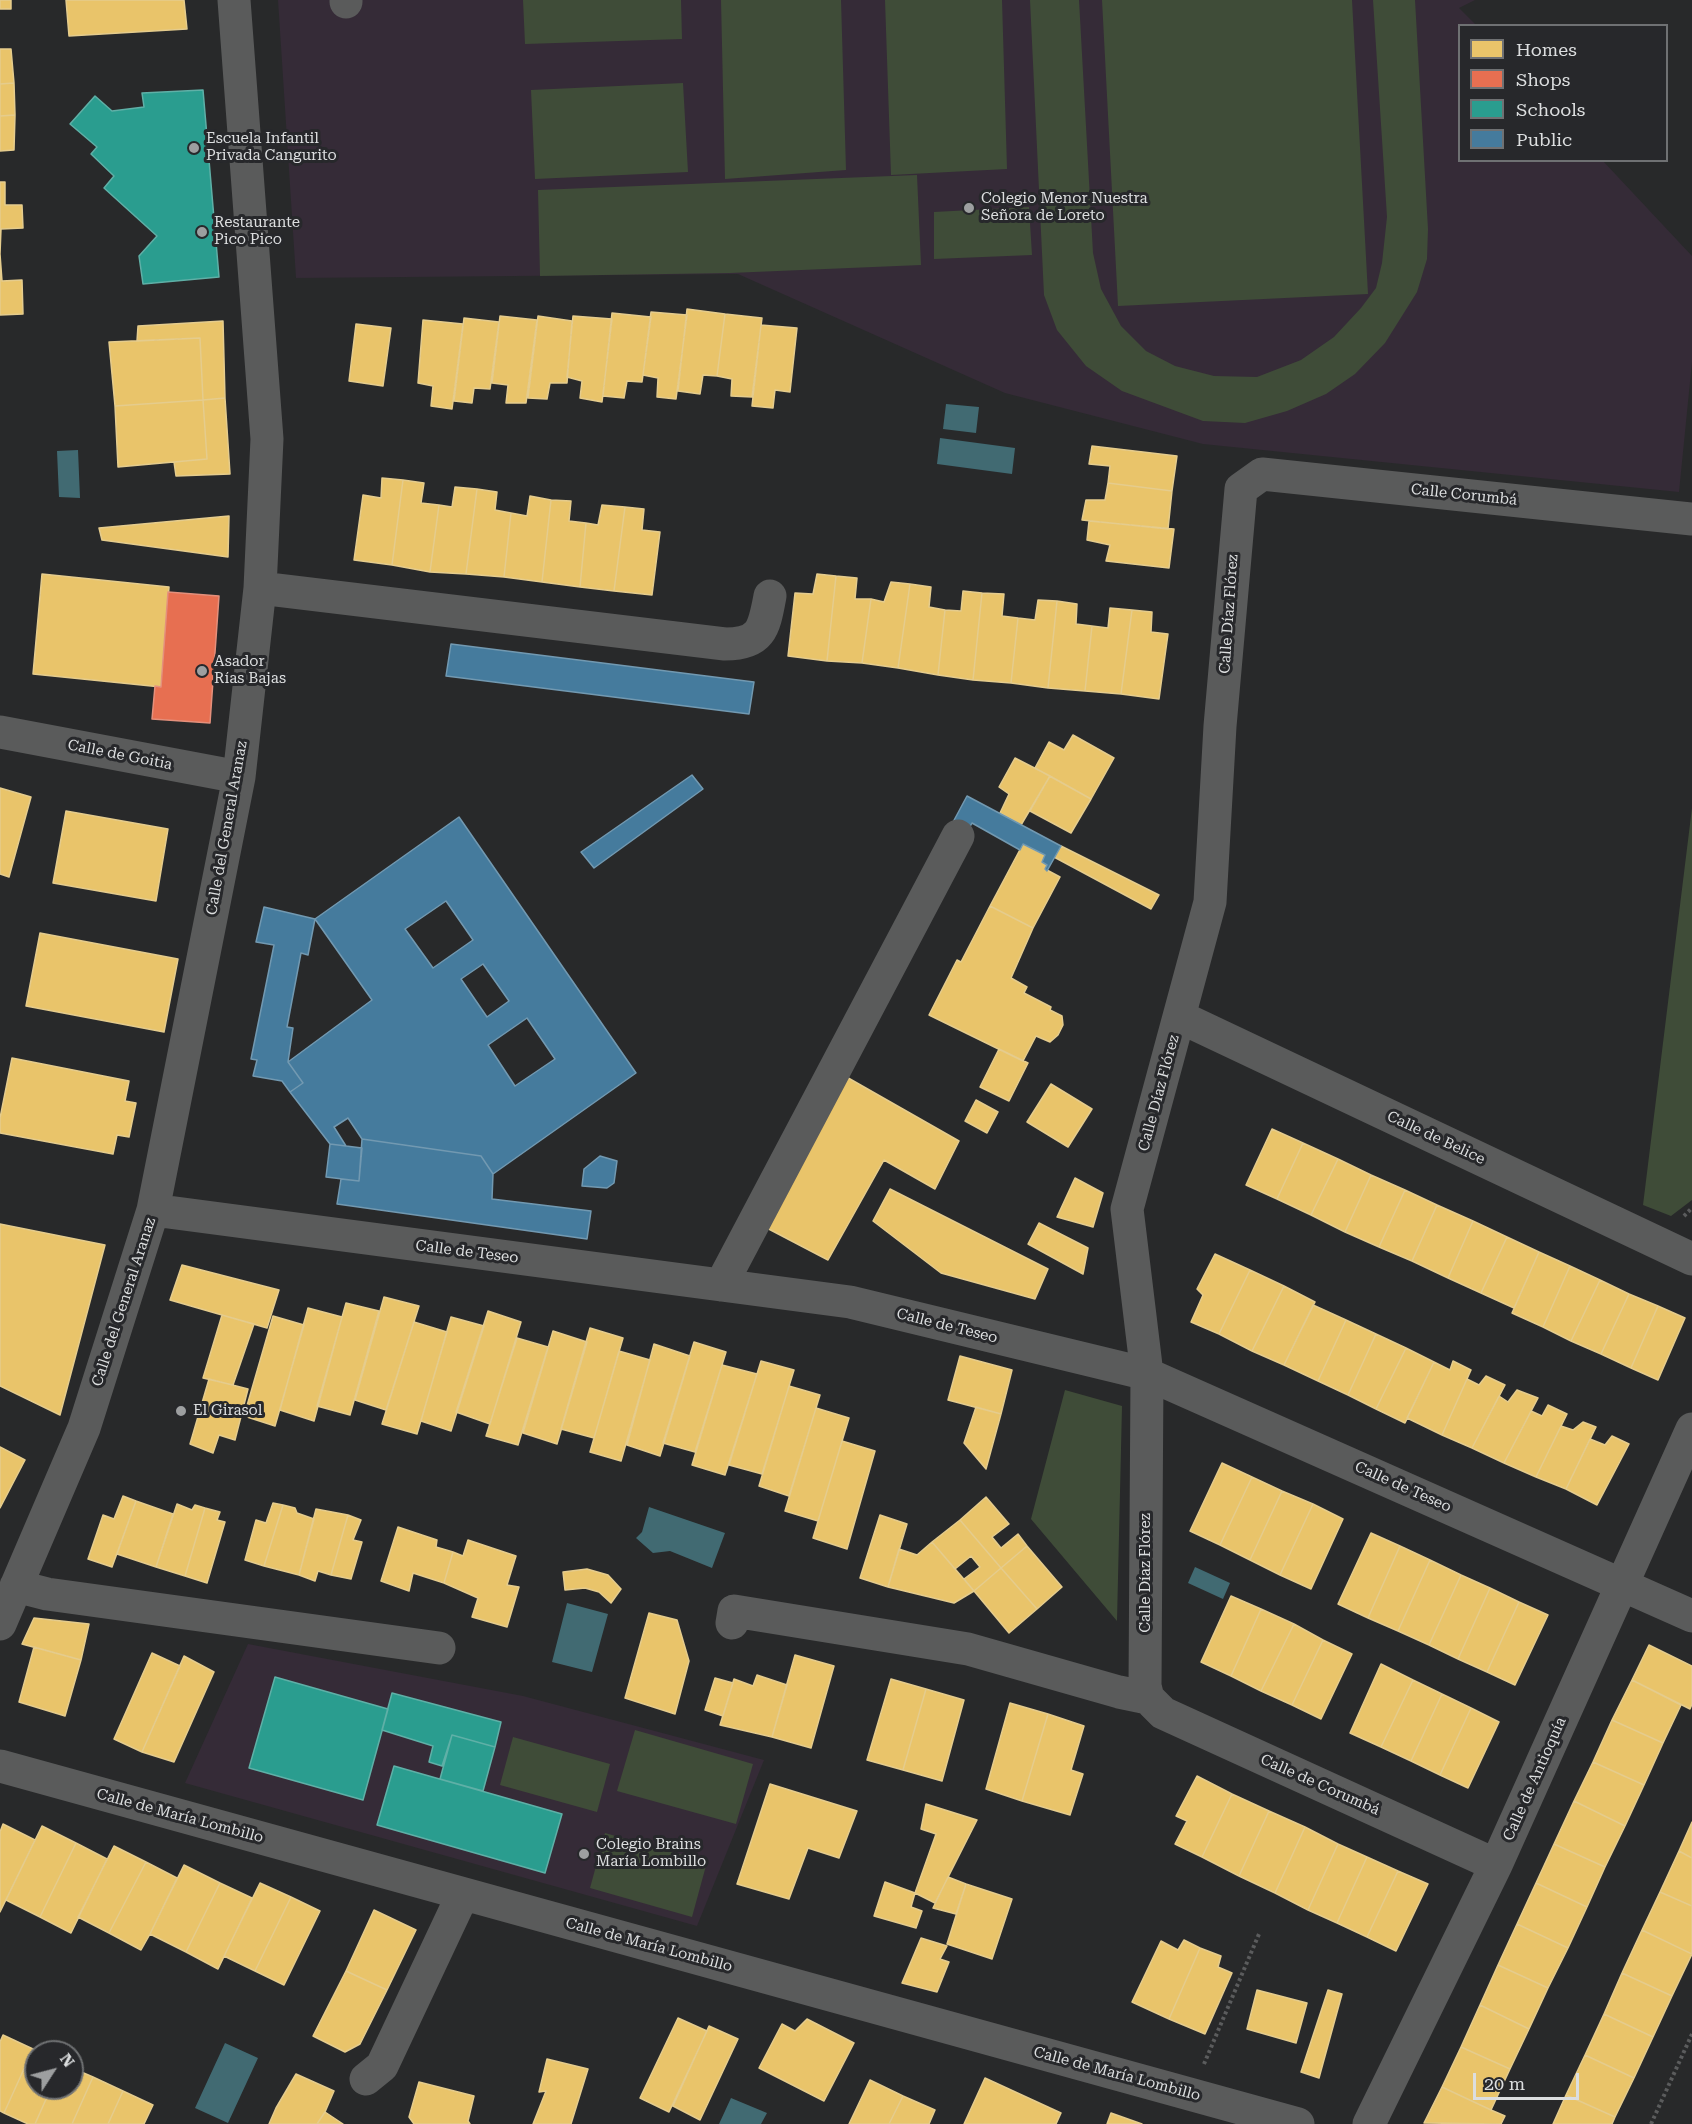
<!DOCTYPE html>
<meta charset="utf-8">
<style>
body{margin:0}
#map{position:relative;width:1692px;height:2124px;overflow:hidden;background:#28292a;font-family:"Roboto Serif",serif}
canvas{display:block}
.legend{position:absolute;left:1458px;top:24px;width:210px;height:138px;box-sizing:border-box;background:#27282b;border:2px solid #6f7173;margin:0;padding:8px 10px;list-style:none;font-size:18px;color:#dcdedf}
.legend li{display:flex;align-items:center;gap:12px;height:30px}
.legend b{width:30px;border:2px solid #6f7173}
.north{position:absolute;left:24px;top:2040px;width:60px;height:60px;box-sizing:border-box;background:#27282b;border:2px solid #6f7173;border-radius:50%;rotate:54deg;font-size:16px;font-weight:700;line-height:24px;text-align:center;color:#dcdedf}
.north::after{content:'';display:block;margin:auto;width:21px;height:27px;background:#9d9fa0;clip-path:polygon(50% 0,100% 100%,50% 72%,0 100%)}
.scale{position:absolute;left:1473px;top:2073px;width:106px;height:27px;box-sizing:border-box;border:3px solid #dcdedf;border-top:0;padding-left:8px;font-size:18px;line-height:21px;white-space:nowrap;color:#dcdedf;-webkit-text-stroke:4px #27282b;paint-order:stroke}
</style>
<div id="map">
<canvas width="1692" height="2124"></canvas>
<ul class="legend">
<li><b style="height:16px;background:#e9c46a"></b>Homes</li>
<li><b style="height:16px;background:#e76f51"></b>Shops</li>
<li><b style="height:16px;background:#2a9d8f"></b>Schools</li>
<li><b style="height:16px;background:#457b9d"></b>Public</li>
</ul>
<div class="north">N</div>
<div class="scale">20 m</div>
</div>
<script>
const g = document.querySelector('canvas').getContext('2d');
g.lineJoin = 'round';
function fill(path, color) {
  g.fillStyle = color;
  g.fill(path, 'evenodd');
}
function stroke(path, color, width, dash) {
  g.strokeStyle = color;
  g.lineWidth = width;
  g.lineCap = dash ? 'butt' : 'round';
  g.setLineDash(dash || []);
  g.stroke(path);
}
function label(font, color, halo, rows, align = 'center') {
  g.font = font + ' "Roboto Serif",serif';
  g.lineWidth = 6;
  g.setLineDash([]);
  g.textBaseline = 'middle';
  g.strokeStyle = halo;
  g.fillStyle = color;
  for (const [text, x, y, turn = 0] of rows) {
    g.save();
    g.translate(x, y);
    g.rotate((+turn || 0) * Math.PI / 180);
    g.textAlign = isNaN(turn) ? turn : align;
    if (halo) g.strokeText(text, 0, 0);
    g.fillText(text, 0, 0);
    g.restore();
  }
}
fill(new Path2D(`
 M278,0H1475L1459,8L1476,25L1460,26V160L1603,161L1692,256V362L1679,492L1203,444L1005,393L738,274L296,278Z
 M248,1644L523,1696L764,1760L697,1926L185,1783Z`), '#352b37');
fill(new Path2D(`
 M523,0H681L682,39L525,44Z
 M721,0H841L846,170L725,179Z
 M885,0H1002L1007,169L891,175Z
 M1030,0H1079L1093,253L1101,289L1121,326L1146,351L1175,366L1214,376L1257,377L1301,360L1334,337L1361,308L1376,288L1382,263L1387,217L1373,0H1415L1428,229L1427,259L1417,292L1385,343L1355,374L1326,394L1287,411L1245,423L1203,421L1122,391L1086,366L1057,330L1044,295Z
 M1102,0H1352L1368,294L1118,306Z
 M683,83L688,172L535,179L531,90Z
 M917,175L921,265L730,273L540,276L538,190Z
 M1029,207L1032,255L934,259V212Z
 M1692,808V1200L1671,1216L1643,1205Z
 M1065,1390L1122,1406L1117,1621L1031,1519Z
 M635,1730L753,1764L736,1824L617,1791Z
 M513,1737L610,1764L597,1812L500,1785Z
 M605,1833L707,1862L692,1917L590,1888Z`), '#3f4c38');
fill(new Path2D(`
 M946,404L979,407L976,433L943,429Z
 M940,438L1015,448L1012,474L937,464Z
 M78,450L80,498L59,497L57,451Z
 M649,1507L725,1533L712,1568L670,1551L653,1553L636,1538L642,1532Z
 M1195,1567L1230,1583L1223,1599L1188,1583Z
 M567,1603L608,1614L592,1672L552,1662Z
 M225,2043L258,2058L228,2123L195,2108Z
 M731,2098L767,2113L761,2124H719Z`), '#416a72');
const homes = new Path2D(`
 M0,0H11V9H0Z
 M66,0H184L187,29L69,36Z
 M0,49H11L14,83L0,84Z
 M14,83L15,115L0,116V84Z
 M15,115L14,150L0,151V116Z
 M0,182H5V205H22L23,228L1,229L0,254Z
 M0,254L2,281L22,280L23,314L0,315Z
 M687,309L725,314L717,376L703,375L700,394L678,391Z
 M651,312L687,315L676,399L657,397L658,378L643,375Z
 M612,313L651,317L642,382L627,381L624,398L603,396Z
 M725,314L762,318L752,397L731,396L732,379L717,376Z
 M500,316L537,320L526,403H506L508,385L492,383Z
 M538,316L572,321L567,383H550L547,399L528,398Z
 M573,316L612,319L602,402L580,398L582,381L567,377Z
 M464,318L499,322L490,389L474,388L472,403L454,401Z
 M423,320L463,324L452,409L431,406L433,386L418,383Z
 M223,321L225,398L203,400L200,338L137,341L138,326Z
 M356,324L391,328L383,386L349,381Z
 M761,325L797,328L790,392L775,390L773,408L752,406Z
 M200,338L203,400L115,406L109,342Z
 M225,398L230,474L176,476L174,462L207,459L203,400Z
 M203,400L207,459L118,467L115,406Z
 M1092,446L1177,456L1172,491L1108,483L1110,466L1089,464Z
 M382,478L403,480L392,565L354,560L363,495L381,498Z
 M403,480L424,483L421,503L439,505L430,572L392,565Z
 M1108,483L1172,491L1168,529L1082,520L1086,500H1105Z
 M455,487L477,489L466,574L430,572L439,505L452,507Z
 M477,489L497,492L495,510L511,513L504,577L466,574Z
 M530,496L551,500L542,582L504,577L511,513L527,516Z
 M551,500L571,501L569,521L586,523L580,587L542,582Z
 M602,505L625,507L614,591L580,587L586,523L598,525Z
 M625,507L644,509L642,530L660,532L652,595L614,591Z
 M229,516L228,557L102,540L99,528Z
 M1089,521L1174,529L1169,568L1106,561L1110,545L1087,540Z
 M42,574L169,587L161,687L33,674Z
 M817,574L836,576L827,661L788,656L795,593L813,594Z
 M836,576L857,578L855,599H871L862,663L827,661Z
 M891,582L910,584L898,668L862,663L871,599L884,602Z
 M910,584L931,587L929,607L945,610L938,675L898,668Z
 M963,591L982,593L973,680L938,675L945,610L961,611Z
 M982,593L1004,594L1002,616L1018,618L1011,683L973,680Z
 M1038,600L1057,601L1048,688L1011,683L1018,618L1035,620Z
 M1057,601L1077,604L1076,624L1092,626L1085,691L1048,688Z
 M1110,608L1132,610L1121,694L1085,691L1092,626L1108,628Z
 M1132,610L1152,612L1151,632L1168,634L1159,699L1121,694Z
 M1073,735L1114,758L1091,799L1035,768L1049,742L1064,750Z
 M1015,758L1050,776L1021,825L1000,813L1009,794L999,787Z
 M1050,776L1091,799L1071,833L1030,811Z
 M0,788L31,797L9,877L0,874Z
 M66,811L168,829L156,901L53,883Z
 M1023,844L1045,855L1042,862L1047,865L1045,869L1060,877L1033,928L990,906Z
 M1061,846L1159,895L1151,909L1054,857Z
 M990,906L1033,928L1011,978L1027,987L1024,993L1051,1007L1050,1010L1062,1016L1063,1025L1058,1035L1050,1042L1036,1036L1023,1061L929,1015L957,960L961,962Z
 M40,933L178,959L164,1032L26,1006Z
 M999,1049L1028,1063L1009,1101L980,1087Z
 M12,1058L129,1081L125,1101L136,1103L129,1137L117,1135L113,1154L0,1133V1118Z
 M843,1075L959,1141L935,1189L884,1160L828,1260L761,1225Z
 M1051,1084L1092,1109L1068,1147L1027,1122Z
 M976,1100L998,1112L987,1133L965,1121Z
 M1272,1129L1303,1143L1277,1199L1246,1185Z
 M1303,1143L1338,1159L1311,1215L1277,1199Z
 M1338,1159L1371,1175L1345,1232L1311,1215Z
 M1371,1175L1405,1190L1379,1247L1345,1232Z
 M1075,1178L1103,1193L1093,1227L1057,1217Z
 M890,1189L1048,1269L1035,1299L941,1273L873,1221Z
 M1405,1190L1437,1205L1412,1261L1379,1247Z
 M1437,1205L1473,1221L1448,1278L1412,1261Z
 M1473,1221L1507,1237L1481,1293L1448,1278Z
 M1039,1223L1088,1248L1083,1274L1028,1244Z
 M0,1224L105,1245L60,1415L0,1386Z
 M1507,1237L1539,1252L1514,1308L1481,1293Z
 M1539,1252L1570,1266L1543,1327L1512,1313Z
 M1215,1254L1250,1270L1219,1334L1191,1322L1203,1295L1197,1289Z
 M182,1265L279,1290L267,1328L170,1300Z
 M1570,1266L1600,1280L1571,1341L1543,1327Z
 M1250,1270L1284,1286L1252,1351L1219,1334Z
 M1600,1280L1629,1294L1601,1354L1571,1341Z
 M1284,1286L1315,1302L1284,1365L1252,1351Z
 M1629,1294L1658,1306L1631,1368L1601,1354Z
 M384,1297L419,1306L386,1410L355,1400Z
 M346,1303L379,1311L350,1415L317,1406Z
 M1313,1305L1346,1320L1318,1381L1284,1365Z
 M1658,1306L1685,1318L1658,1380L1631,1368Z
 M308,1308L342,1317L314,1421L280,1410Z
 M488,1311L521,1322L490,1424L456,1412Z
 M222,1315L254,1324L233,1385L203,1378Z
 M273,1316L304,1325L275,1426L244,1416Z
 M451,1317L484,1326L451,1431L421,1421Z
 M1346,1320L1376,1334L1348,1395L1318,1381Z
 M414,1322L447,1332L417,1434L382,1424Z
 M590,1328L623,1338L594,1438L561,1429Z
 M553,1331L587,1342L557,1444L523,1433Z
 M1376,1334L1406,1348L1376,1409L1348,1395Z
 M517,1338L548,1347L518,1445L486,1436Z
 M694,1342L726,1352L695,1452L663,1443Z
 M654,1344L690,1356L660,1456L627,1445Z
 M1406,1348L1434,1362L1405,1423L1376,1409Z
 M619,1351L650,1360L621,1461L590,1452Z
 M960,1356L1012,1370L1001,1414L948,1400Z
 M761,1361L794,1370L762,1474L729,1465Z
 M1453,1361L1471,1370L1442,1435L1407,1418L1434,1362L1450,1370Z
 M722,1365L757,1374L725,1475L692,1465Z
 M1486,1376L1505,1385L1472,1448L1442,1435L1467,1379L1479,1385Z
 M209,1379L248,1389L235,1440L219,1435L213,1453L190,1444Z
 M789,1386L820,1395L789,1496L759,1486Z
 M1517,1390L1538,1398L1504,1463L1472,1448L1499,1396L1508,1402Z
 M1548,1405L1567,1414L1536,1477L1504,1463L1531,1411L1542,1416Z
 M976,1407L1001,1414L986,1469L964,1443Z
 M816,1408L849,1418L818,1521L785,1511Z
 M1583,1422L1596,1427L1566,1489L1536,1477L1561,1426L1573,1430Z
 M1612,1436L1629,1444L1597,1505L1566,1489L1590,1439L1605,1445Z
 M842,1441L875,1451L847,1549L813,1538Z
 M0,1447L25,1460L0,1508Z
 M1222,1463L1252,1477L1220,1545L1190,1531Z
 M1252,1477L1282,1491L1250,1560L1220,1545Z
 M1282,1491L1313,1504L1280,1575L1250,1560Z
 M123,1496L136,1501L112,1567L88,1559L103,1515L114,1519Z
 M986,1497L1009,1524L992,1537L1001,1548L1018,1534L1027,1546L1001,1568L960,1520Z
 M136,1501L173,1514L156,1567L117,1554Z
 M273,1503L283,1505L264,1566L245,1560L256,1520L266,1523Z
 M177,1504L192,1510L195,1505L205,1508L185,1576L156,1567Z
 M1313,1504L1343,1519L1311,1589L1280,1575Z
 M283,1505L295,1508L297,1513L314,1519L299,1575L264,1566Z
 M205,1508L220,1512L217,1520L225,1522L207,1583L185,1576Z
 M316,1509L348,1515L331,1575L318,1571L315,1581L299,1575Z
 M348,1515L361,1520L353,1540L362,1542L351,1579L331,1575Z
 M880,1515L907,1524L888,1587L860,1578Z
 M960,1520L1001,1568L974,1591L964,1579L980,1567L971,1556L955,1569L932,1542Z
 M398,1527L437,1540L436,1547L453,1552L444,1583L413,1573L409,1591L381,1581Z
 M1371,1533L1400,1546L1368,1618L1338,1604Z
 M468,1540L516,1556L507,1585L519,1587L507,1627L472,1617L478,1598L444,1583L453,1552L463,1556Z
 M932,1542L974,1591L954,1603L888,1587L899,1549L917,1555Z
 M1027,1546L1062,1587L1037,1609L1001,1568Z
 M1400,1546L1430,1560L1398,1631L1368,1618Z
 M1430,1560L1461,1575L1429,1645L1398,1631Z
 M1001,1568L1037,1609L1009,1633L974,1591Z
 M587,1569L608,1575L621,1589L611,1603L599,1592L585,1588L565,1590L563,1572Z
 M1461,1575L1490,1588L1458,1659L1429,1645Z
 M1490,1588L1519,1602L1487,1672L1458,1659Z
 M1231,1596L1261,1609L1231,1676L1201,1662Z
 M1519,1602L1548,1615L1515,1685L1487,1672Z
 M1261,1609L1294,1624L1261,1691L1231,1676Z
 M649,1613L677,1620L689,1661L675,1714L625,1698Z
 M34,1618L89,1624L81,1660L22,1644Z
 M1294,1624L1323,1640L1292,1705L1261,1691Z
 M1323,1640L1352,1654L1321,1719L1292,1705Z
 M1649,1645L1692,1666V1704L1690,1709L1632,1680Z
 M34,1647L81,1660L65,1716L19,1702Z
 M152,1653L180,1666L142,1752L114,1739Z
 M795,1655L834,1666L811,1748L772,1737Z
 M184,1656L214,1672L174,1762L142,1752Z
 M1381,1664L1413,1680L1381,1747L1350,1733Z
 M757,1675L787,1685L772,1737L720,1725L734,1679L753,1686Z
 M715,1678L733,1683L723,1716L705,1710Z
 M891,1679L926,1689L903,1770L867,1760Z
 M1413,1680L1442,1694L1411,1761L1381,1747Z
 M1632,1680L1681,1705L1663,1743L1612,1720Z
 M926,1689L964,1700L942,1781L903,1770Z
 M1442,1694L1471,1708L1440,1775L1411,1761Z
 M1010,1703L1048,1714L1022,1801L986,1789Z
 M1471,1708L1499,1722L1468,1788L1440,1775Z
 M1048,1714L1084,1726L1071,1770L1083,1774L1070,1815L1022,1801Z
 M1612,1720L1663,1743L1644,1785L1593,1762Z
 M1593,1762L1644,1785L1625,1826L1574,1801Z
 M1197,1776L1232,1794L1202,1857L1175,1844L1187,1821L1176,1816Z
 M770,1784L857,1811L839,1858L808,1848L789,1899L737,1884Z
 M1232,1794L1269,1811L1239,1876L1202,1857Z
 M1574,1801L1625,1826L1605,1867L1554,1844Z
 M926,1804L977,1820L935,1903L915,1893L936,1834L921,1829Z
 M1269,1811L1305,1827L1275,1893L1239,1876Z
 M1692,1822V1858L1679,1851Z
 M3,1824L35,1840L0,1912V1832Z
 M42,1826L76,1843L40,1917L6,1900Z
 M1305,1827L1338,1844L1308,1910L1275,1893Z
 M76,1843L107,1859L71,1933L40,1917Z
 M1338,1844L1367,1857L1337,1923L1308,1910Z
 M1554,1844L1605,1867L1587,1907L1536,1883Z
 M114,1846L146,1862L109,1933L78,1917Z
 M1679,1851L1692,1858V1906L1660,1892Z
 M1367,1857L1398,1871L1367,1937L1337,1923Z
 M146,1862L177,1878L150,1934L141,1950L109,1933Z
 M184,1865L220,1883L186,1952L150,1934Z
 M1398,1871L1428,1884L1396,1951L1367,1937Z
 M948,1877L966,1884L956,1914L933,1908Z
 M885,1882L915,1893L911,1907L922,1911L916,1928L874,1916Z
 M220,1883L252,1898L218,1969L186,1952Z
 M260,1883L291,1897L255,1971L224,1956Z
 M1536,1883L1587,1907L1568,1948L1517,1924Z
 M966,1884L1012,1899L992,1959L947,1944Z
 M1660,1892L1692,1906V1954L1642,1930Z
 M291,1897L320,1911L284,1985L255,1971Z
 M374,1910L416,1930L387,1990L346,1971Z
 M1517,1924L1568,1948L1548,1988L1498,1965Z
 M1642,1930L1692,1954L1672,1996L1622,1973Z
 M921,1938L947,1946L940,1959L949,1962L937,1992L902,1983Z
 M1184,1940L1200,1948L1169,2019L1132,2002L1161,1941L1178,1950Z
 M1200,1948L1221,1956L1218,1967L1232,1973L1205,2034L1169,2019Z
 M1498,1965L1548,1988L1529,2029L1480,2005Z
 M346,1971L387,1990L360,2044L345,2052L313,2036Z
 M1622,1973L1672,1996L1653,2037L1604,2014Z
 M1257,1990L1307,2003L1296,2043L1247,2029Z
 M1328,1990L1342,1994L1319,2078L1301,2072Z
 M1480,2005L1529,2029L1510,2069L1461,2047Z
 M1604,2014L1653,2037L1634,2078L1585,2055Z
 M678,2018L707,2031L669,2112L640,2098Z
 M807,2019L854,2043L824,2101L759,2068L782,2024L795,2031Z
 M709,2026L738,2039L700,2120L673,2106Z
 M3,2035L33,2049L4,2113L0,2111V2042Z
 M1461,2047L1510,2069L1491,2110L1442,2087Z
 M33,2049L38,2052H36V2088H51L35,2124H28L4,2113Z
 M1585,2055L1634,2078L1615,2117L1566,2095Z
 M547,2059L588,2069L571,2124H533L546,2091L539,2092Z
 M72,2068L93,2077L72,2124H35L51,2088H72Z
 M296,2074L334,2091L325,2112L317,2124H269L276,2108Z
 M93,2077L123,2091L108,2124H72Z
 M985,2078L1061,2113L1056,2124H964Z
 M870,2080L903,2096L889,2124H849Z
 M419,2082L474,2096L468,2121L470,2124H414L409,2117Z
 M1442,2087L1491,2110L1505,2116L1501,2124L1424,2123Z
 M123,2091L153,2105L144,2124H108Z
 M1566,2095L1615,2117L1612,2124H1553Z
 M903,2096L935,2110L929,2124H889Z
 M325,2112L343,2124H317Z
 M1111,2113L1142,2124H1107Z`);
fill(homes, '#e9c46a');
stroke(homes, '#e5cc8d', 1.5);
const shops = new Path2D(`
 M168,592L219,596L210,723L152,719L155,686L161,687Z`);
fill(shops, '#e76f51');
stroke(shops, '#e4907c', 1.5);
const schools = new Path2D(`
 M203,90L219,277L143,284L139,256L157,236L104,188L114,176L91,154L97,147L70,124L95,96L112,111L144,107L142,93Z
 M275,1677L388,1709L363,1800L249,1768Z
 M392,1693L501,1722L495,1747L452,1735L442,1766L429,1762L433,1746L382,1730Z
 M452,1735L495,1747L483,1791L440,1779Z
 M394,1766L562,1814L545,1873L377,1825Z`);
fill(schools, '#2a9d8f');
stroke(schools, '#5fb0a7', 1.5);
const public = new Path2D(`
 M451,644L754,682L749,714L446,676Z
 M692,775L703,789L594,868L581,852Z
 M967,796L1061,846L1047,871L1045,869L1047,865L1042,862L1045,855L1023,844L1020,850L972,823L967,832L952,824Z
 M459,817L636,1073L493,1174L481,1156L362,1139L348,1118L334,1127L346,1146L330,1144L290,1092L303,1083L288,1062L372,1000L315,919ZM446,901L473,940L433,968L405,929ZM483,964L509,1001L487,1017L461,979ZM527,1018L555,1059L515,1086L488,1045Z
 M264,907L315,919L308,955L301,953L287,1027L293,1028L288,1062L303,1083L290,1092L282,1081L253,1076L257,1060L251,1059L274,945L256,942Z
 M362,1139L481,1156L493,1174L492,1199L591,1211L587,1239L337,1204L341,1179L359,1181Z
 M330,1144L362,1148L359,1181L326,1177Z
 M600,1156L617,1161L614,1183L607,1188L582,1186L584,1169Z`);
fill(public, '#457b9d');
stroke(public, '#7299b1', 1.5);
stroke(new Path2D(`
 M1684,1216L1692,1208
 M1204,2064L1259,1934
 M1651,2124L1692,2034`), '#5b5c5d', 4, [3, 3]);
stroke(new Path2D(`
 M346,0V2
 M260,588L725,644C762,644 764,628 770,596
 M0,732L239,777
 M1180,1017L1692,1259
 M153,1210L850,1302L1147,1374L1692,1616
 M721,1285L958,836
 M16,1586L47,1594L439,1648
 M732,1623L734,1611L968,1649L1119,1692L1148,1698
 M0,1624L84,1428L153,1210L239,777L260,588L267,439L234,0
 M1148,1698L1145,1686L1147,1374L1127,1209L1210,902L1220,726L1241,489L1262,474L1692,519
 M1148,1698L1163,1713L1496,1865
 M0,1766L1298,2124
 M366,2079L382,2066L463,1894
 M1369,2124L1496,1865L1692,1429`), '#5a5b5b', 33);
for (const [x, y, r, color] of [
 [194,148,6,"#9d9fa0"],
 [969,208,6,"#9d9fa0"],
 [202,232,6,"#9d9fa0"],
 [202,671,6,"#9d9fa0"],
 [181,1411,6,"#9d9fa0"],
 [584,1854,6,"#9d9fa0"]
]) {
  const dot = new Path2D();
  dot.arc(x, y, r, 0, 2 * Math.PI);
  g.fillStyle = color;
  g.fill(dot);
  stroke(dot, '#27282b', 2);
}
label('15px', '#dcdedf', '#27282b', [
 ["Escuela Infantil",206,139],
 ["Privada Cangurito",206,156],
 ["Colegio Menor Nuestra",981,199],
 ["Señora de Loreto",981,216],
 ["Restaurante",214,223],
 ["Pico Pico",214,240],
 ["Asador",214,662],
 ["Rías Bajas",214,679],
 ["El Girasol",193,1411],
 ["Colegio Brains",596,1845],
 ["María Lombillo",596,1862]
], 'left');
label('15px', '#dcdedf', '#27282b', [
 ["Calle Corumbá",1464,495,6],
 ["Calle Díaz Flórez",1229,614,-86],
 ["Calle de Goitia",120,755,11],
 ["Calle del General Aranaz",227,828,-80],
 ["Calle Díaz Flórez",1159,1093,-75],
 ["Calle de Belice",1436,1138,25],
 ["Calle de Teseo",467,1252,7],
 ["Calle del General Aranaz",124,1302,-72],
 ["Calle de Teseo",947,1326,14],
 ["Calle de Teseo",1403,1487,24],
 ["Calle Díaz Flórez",1146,1573,-90],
 ["Calle de Antioquía",1535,1779,-66],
 ["Calle de Corumbá",1320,1785,24],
 ["Calle de María Lombillo",180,1816,15],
 ["Calle de María Lombillo",649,1945,15],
 ["Calle de María Lombillo",1117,2074,15]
]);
</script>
